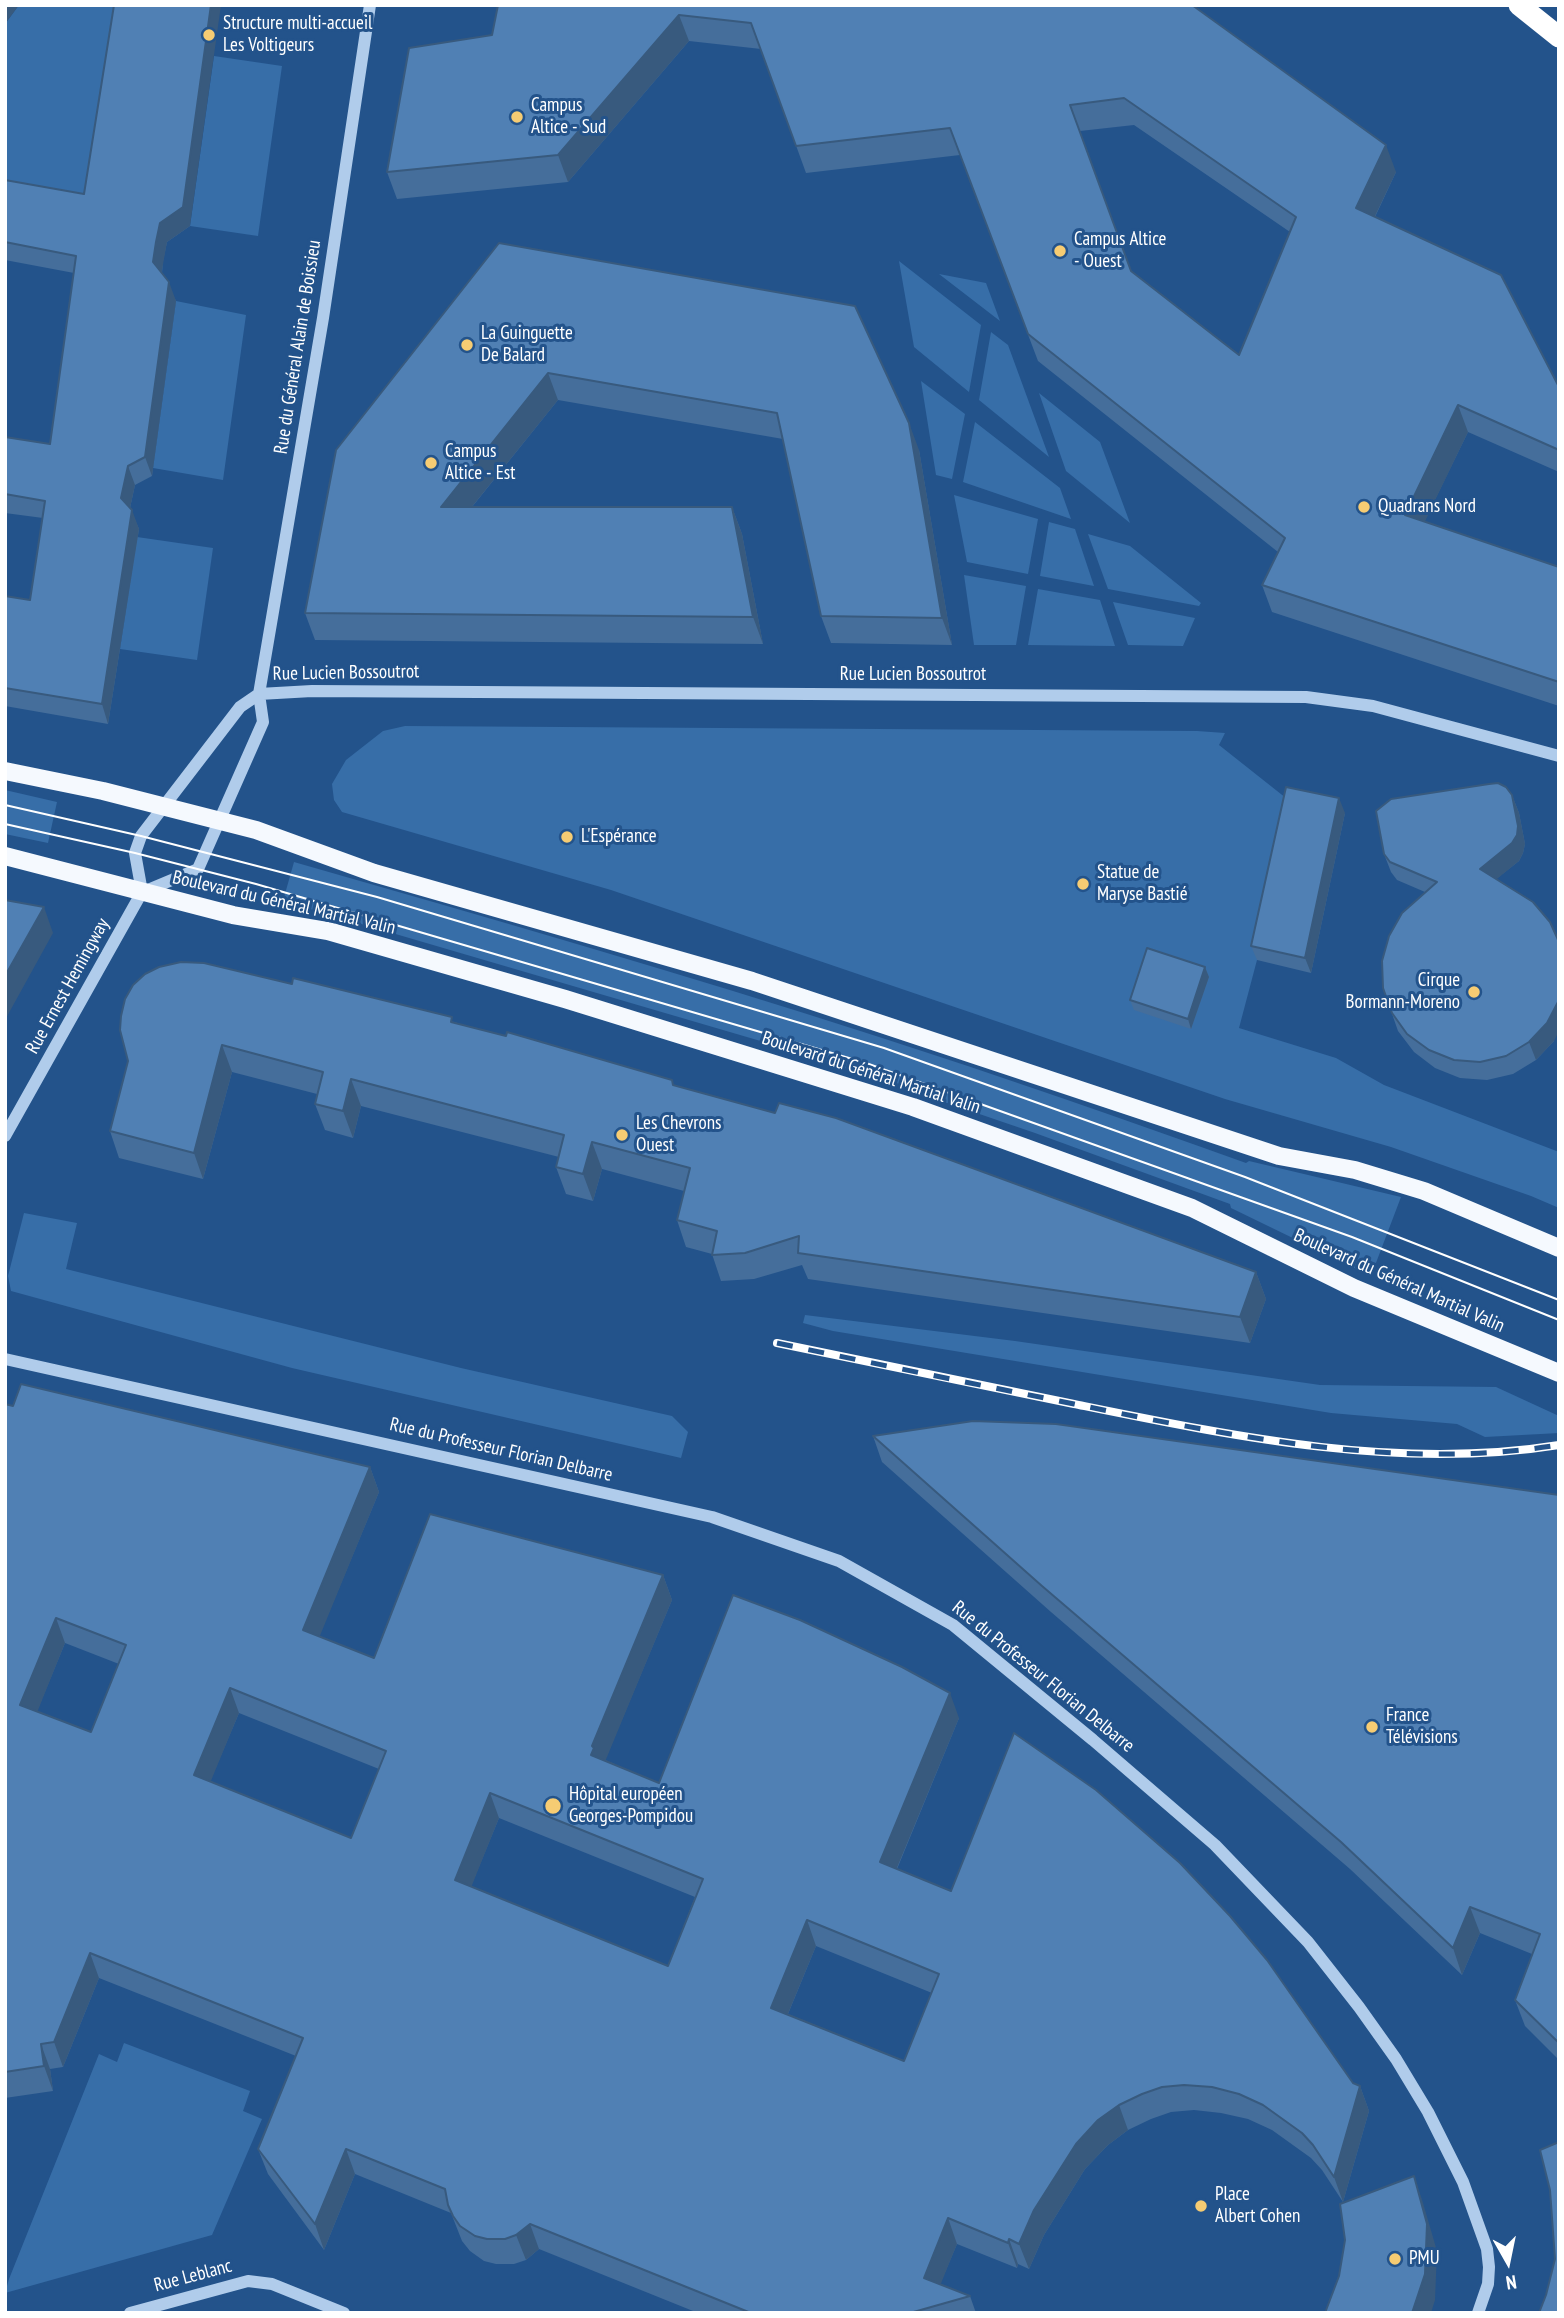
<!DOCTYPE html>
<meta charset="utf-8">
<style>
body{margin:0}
#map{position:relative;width:1564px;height:2318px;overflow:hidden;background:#23538b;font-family:"PT Sans Narrow",sans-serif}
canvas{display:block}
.frame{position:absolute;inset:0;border:7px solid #fff;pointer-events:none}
.north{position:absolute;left:1473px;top:2227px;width:70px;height:70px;-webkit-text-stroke:5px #23538b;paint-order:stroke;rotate:171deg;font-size:19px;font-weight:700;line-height:28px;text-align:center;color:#fff}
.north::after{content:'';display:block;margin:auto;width:24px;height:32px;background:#fff;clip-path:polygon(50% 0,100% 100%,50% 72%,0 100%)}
</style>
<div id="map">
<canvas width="1564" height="2318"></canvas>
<div class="frame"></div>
<div class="north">N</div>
</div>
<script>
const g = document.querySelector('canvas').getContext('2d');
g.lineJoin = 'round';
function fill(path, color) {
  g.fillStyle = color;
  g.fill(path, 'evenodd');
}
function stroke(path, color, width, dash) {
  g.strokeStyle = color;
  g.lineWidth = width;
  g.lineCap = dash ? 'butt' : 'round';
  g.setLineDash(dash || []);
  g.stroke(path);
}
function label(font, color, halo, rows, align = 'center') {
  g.font = font + ' "PT Sans Narrow",sans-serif';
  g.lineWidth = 6;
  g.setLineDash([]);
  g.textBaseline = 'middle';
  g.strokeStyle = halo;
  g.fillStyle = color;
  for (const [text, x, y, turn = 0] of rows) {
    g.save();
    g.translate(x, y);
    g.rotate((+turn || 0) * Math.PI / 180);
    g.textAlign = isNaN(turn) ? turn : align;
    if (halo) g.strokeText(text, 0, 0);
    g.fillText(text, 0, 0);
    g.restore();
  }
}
fill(new Path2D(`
 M19,5H124L91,213L5,198V24Z
 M214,56L282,66L258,236L190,226Z
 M899,261L981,325L969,392L914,347Z
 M939,274L986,283L1000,321Z
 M176,301L246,315L223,480L153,468Z
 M991,332L1008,345L1049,457L979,400Z
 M921,381L965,414L952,479L936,475Z
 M1039,393L1100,442L1130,523L1066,471Z
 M975,422L1060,488L1071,519L963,482Z
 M954,495L1038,519L1028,574L967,562Z
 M1049,522L1075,529L1094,586L1040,576Z
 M1088,534L1130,546L1201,603L1199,606L1108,589Z
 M137,537L213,548L197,660L120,649Z
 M964,575L1026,586L1016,645H974Z
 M1038,589L1100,600L1115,646L1028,645Z
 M1113,602L1195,618L1183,646L1128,645Z
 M405,726L1197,731L1225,733L1219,745L1291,802L1257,960L1239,1028L1336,1058L1384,1085L1559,1152V1208L1531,1196L1391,1147L1225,1099L611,890L342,812L334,800L332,784L346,760L383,731Z
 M5,790L57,802L48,843L5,834Z
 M294,862C489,918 684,974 876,1036C1001,1076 1123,1119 1246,1163L1249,1161L1401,1197L1371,1276L1231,1208L1230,1204L1035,1133L798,1052L283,901Z
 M24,1213L77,1223L66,1269L461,1368L672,1416L688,1432L681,1458L292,1368L11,1291L8,1276Z
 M805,1315L1015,1341L1320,1385L1496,1387L1559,1416V1433L1485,1437L1457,1424L1331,1413L833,1331L803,1323Z
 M124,2043L250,2091L243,2111L262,2119L212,2235L5,2293L9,2279L99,2054L117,2062Z`), '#376ea8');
stroke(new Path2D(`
 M259,694L312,691L1306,697L1373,706L1559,756
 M142,892L135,853L141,836L240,707L259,694
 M143,892L198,869L263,722L259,694L323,318L370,5
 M5,1136L142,892
 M5,1359L712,1517L839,1561L953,1625L1093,1740L1215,1845L1308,1942L1359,2007L1396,2059L1428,2112L1463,2182L1487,2249L1489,2267L1488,2284L1478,2313
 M130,2313L248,2281L272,2284L344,2313`), '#b0cceb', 12);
stroke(new Path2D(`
 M5,771L103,791L256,830L374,873L752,981L1279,1156L1355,1170L1424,1191L1559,1248
 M5,856L233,915L328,931L565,999L913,1107L1192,1208L1354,1288L1559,1373`), '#f5f9fe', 18);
stroke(new Path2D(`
 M1519,5L1559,37`), '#fff', 21);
stroke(new Path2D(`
 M5,805L141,836L377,897L884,1048L1245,1177L1559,1300
 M5,824L135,853L256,884L866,1063L1352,1237L1559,1320`), '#fff', 2);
const rail = new Path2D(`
 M777,1343C876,1364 975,1384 1074,1404C1232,1436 1398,1471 1559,1445`);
stroke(rail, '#fff', 8);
stroke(rail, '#23538b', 5, [16]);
fill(new Path2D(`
 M498,5H1192L1396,172L1375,217L1559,387V472L1468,432L1424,522L1559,567V706L1272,612L1262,585L1278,552L1038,361L960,155L806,173L761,49L689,41L568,182L397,199L387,172L492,35ZM1134,125L1290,232L1239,355L1131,271L1080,131Z
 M5,180L190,226L167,242L163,261L162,273L176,301L152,476L135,485L130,508L139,529L108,724L5,706V596L30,600L43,518L5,513V437L50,444L74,273L5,260Z
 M499,243L919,450L952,645L831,643L821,616L783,439L558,400L472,507H732L742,534L763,644L315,640L305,613Z
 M1512,795L1519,813L1525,844L1523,853L1519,861L1496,879L1554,1041L1536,1060L1513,1074L1487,1080L1460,1078L1435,1068L1414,1052L1398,1031L1383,988L1425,892L1397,880L1391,872L1384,854Z
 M1345,813L1311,973L1257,960L1251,946Z
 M1205,967L1209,977L1191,1029L1134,1010L1130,1000Z
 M292,984L454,1022L673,1085L1256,1272L1266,1299L1250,1343L808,1279L802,1265L754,1279L721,1281L712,1254L686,1247L677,1220L684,1191L602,1169L593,1201L566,1194L556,1167L559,1157L361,1106L353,1138L325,1130L315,1104L317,1094L232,1072L203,1179L119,1158L110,1131Z
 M5,1404L370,1467L379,1492L319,1636L374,1658L663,1575L672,1600L605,1760L659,1783L959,1718L897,1869L1360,2086L1369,2111L1343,2202L1322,2170L1311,2158L1272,2130L1248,2119L1221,2113L1194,2110L1171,2112L1151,2119L1128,2130L1108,2145L1085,2169L1044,2235L1029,2269L1018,2264L1017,2268L957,2244L940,2284L970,2296L976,2313H698L539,2249L526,2260L514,2264H496L484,2261L470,2251L462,2241L451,2213L355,2174L324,2250L268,2174L258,2149L296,2056L99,1978L63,2067L50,2069L53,2091L5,2098ZM65,1643L119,1664L91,1732L37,1711ZM239,1713L379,1769L351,1838L210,1781ZM499,1818L695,1897L668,1966L471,1886ZM816,1946L932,1993L904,2061L788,2014Z
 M873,1436L1559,1495V2060L1525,2026L1515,2000L1532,1954L1480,1933L1462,1975L1350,1869L1051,1612L882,1462Z`), '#456e9b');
fill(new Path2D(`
 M5,5H19L5,24Z
 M211,5H221L190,226L167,242L160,281L153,262L160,223Z
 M679,15L689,41L568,182L558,155Z
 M1386,145L1396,172L1366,235L1356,208Z
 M169,282L176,301L152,476L145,457Z
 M548,373L558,400L450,534L441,507Z
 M1458,405L1468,432L1415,542L1405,515Z
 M909,423L919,450L952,645L942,618Z
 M128,466L135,485L128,517L121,498Z
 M732,507L742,534L763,644L753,617Z
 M132,510L139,529L108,724L102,704Z
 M1512,795L1519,813L1525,844L1523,853L1519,861L1487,887L1480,869Z
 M1339,798L1345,813L1311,973L1305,958Z
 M44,907L53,933L5,1020V976Z
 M1205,967L1209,977L1191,1029L1188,1019Z
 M1559,1000V1031L1554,1041L1536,1060L1529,1042Z
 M222,1045L232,1072L203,1179L194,1153Z
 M351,1079L361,1106L353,1138L343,1111Z
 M592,1142L602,1169L593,1201L583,1174Z
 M1256,1272L1266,1299L1250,1343L1240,1317Z
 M370,1467L379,1492L312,1655L303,1630Z
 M663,1575L672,1600L602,1769L591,1755L592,1746Z
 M56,1618L65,1643L30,1730L20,1705Z
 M230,1688L239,1713L203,1800L194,1775Z
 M950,1693L959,1718L889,1887L880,1862Z
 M490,1793L499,1818L464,1905L455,1880Z
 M1470,1907L1480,1933L1462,1975L1453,1948Z
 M807,1920L816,1946L780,2033L771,2008Z
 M90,1953L99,1978L63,2067L54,2042Z
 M41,2044L50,2069L53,2091L44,2066Z
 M1360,2086L1369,2111L1343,2202L1334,2177Z
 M1119,2105L1128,2130L1108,2145L1085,2169L1044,2235L1029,2269L1019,2244L1034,2210L1076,2144L1098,2120Z
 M346,2149L355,2174L324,2250L315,2224Z
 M1414,2176L1423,2203L1437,2251L1435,2300L1431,2313H1412Z
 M948,2218L957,2244L933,2303L924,2278Z
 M530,2224L539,2249L526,2260L516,2235Z
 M1009,2239L1018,2264L1017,2268L1008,2243Z`), '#385a7e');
const building = new Path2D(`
 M114,5H211L183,207L160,223L156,242L153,262L169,282L145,457L128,466L121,498L132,510L102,704L5,688V596L30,600L45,501L5,494V437L50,444L76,256L5,242V180L84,194Z
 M498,5H1192L1386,145L1356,208L1501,275L1559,387V450L1458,405L1405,515L1559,567V682L1262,585L1285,538L1028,334L950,128L796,146L751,23L679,15L558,155L387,172L409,48L492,35ZM1124,98L1296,217L1239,355L1131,271L1070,105Z
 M499,243L855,306L909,423L942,618L821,616L777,413L548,373L441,507H732L753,617L305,613L336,450Z
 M1498,783L1506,787L1512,795L1518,826L1517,835L1512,843L1480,869L1533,902L1550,922L1559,942V1000L1547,1023L1529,1042L1506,1056L1480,1062L1454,1060L1429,1050L1407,1034L1392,1013L1383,988L1382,961L1389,936L1402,913L1437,882L1390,862L1384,854L1376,811L1391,799L1489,784Z
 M1286,787L1339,798L1305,958L1251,946Z
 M5,900L44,907L5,976Z
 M1147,948L1205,967L1188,1019L1130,1000Z
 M181,962L204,963L292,984L293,978L452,1017L451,1022L506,1036L507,1032L672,1080L673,1085L775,1113L779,1103L836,1118L1256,1272L1240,1317L798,1253L799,1236L745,1253L712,1255L717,1231L677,1220L690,1168L592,1142L583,1174L556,1167L564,1135L351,1079L343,1111L315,1104L323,1072L222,1045L194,1153L110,1131L128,1061L120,1030L121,1016L125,999L133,985L145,974L159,967Z
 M21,1384L370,1467L303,1630L374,1658L430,1514L663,1575L592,1746L594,1748L591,1755L659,1783L733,1595L800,1620L902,1667L950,1693L880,1862L951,1891L1014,1733L1096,1790L1180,1863L1230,1916L1267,1960L1353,2083L1360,2086L1334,2177L1313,2145L1302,2133L1263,2105L1239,2094L1212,2087L1184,2085L1162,2087L1142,2094L1119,2105L1098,2120L1076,2144L1034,2210L1019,2244L1009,2239L1008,2243L948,2218L924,2278L970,2296L910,2313H751L530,2224L516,2235L505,2239H487L475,2236L460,2226L453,2216L448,2205L445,2189L346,2149L315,2224L258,2149L303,2038L90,1953L54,2042L41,2044L44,2066L5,2072V1404L13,1406ZM56,1618L126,1645L91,1732L20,1705ZM230,1688L386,1751L351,1838L194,1775ZM490,1793L703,1879L668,1966L455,1880ZM807,1920L939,1974L904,2061L771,2008Z
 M973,1421L1056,1424L1559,1495V2043L1515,2000L1540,1934L1470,1907L1453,1948L1341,1842L1042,1586L873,1436Z
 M1559,2142V2313H1539L1546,2295L1555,2259L1550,2190L1540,2150Z
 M1414,2176L1427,2224L1425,2274L1412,2313H1325L1339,2276L1345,2240L1340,2204Z`);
fill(building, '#5080b4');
stroke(building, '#385a7e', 2);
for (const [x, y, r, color] of [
 [209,35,7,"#f6cc73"],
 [517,117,7,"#f6cc73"],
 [1060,251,7,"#f6cc73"],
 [467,345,7,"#f6cc73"],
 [431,463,7,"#f6cc73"],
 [1364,507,7,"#f6cc73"],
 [567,837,7,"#f6cc73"],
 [1083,884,7,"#f6cc73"],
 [1474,992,7,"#f6cc73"],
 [622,1135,7,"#f6cc73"],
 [1372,1727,7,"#f6cc73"],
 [553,1806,9,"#f6cc73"],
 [1201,2206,7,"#f6cc73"],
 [1395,2259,7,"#f6cc73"]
]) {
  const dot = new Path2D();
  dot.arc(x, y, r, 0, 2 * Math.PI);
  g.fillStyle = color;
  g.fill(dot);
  stroke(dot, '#23538b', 2.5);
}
label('19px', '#fff', '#23538b', [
 ["Structure multi-accueil",223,24],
 ["Les Voltigeurs",223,46],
 ["Campus",531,106],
 ["Altice - Sud",531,128],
 ["Campus Altice",1074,240],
 ["- Ouest",1074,262],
 ["La Guinguette",481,334],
 ["De Balard",481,356],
 ["Campus",445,452],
 ["Altice - Est",445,474],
 ["Quadrans Nord",1378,507],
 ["L'Espérance",581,837],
 ["Statue de",1097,873],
 ["Maryse Bastié",1097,895],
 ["Cirque",1460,981,"right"],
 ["Bormann-Moreno",1460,1003,"right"],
 ["Les Chevrons",636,1124],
 ["Ouest",636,1146],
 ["France",1386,1716],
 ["Télévisions",1386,1738],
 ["Hôpital européen",569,1795],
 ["Georges-Pompidou",569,1817],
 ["Place",1215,2195],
 ["Albert Cohen",1215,2217],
 ["PMU",1409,2259]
], 'left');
label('19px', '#fff', '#23538b', [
 ["Rue du Général Alain de Boissieu",298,347,-81],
 ["Rue Lucien Bossoutrot",346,673,-1],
 ["Rue Lucien Bossoutrot",913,675],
 ["Boulevard du Général Martial Valin",284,903,13],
 ["Rue Ernest Hemingway",68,986,-61],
 ["Boulevard du Général Martial Valin",871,1073,18],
 ["Boulevard du Général Martial Valin",1399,1281,24],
 ["Rue du Professeur Florian Delbarre",501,1450,13],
 ["Rue du Professeur Florian Delbarre",1043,1677,39],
 ["Rue Leblanc",193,2276,-15]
]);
</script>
